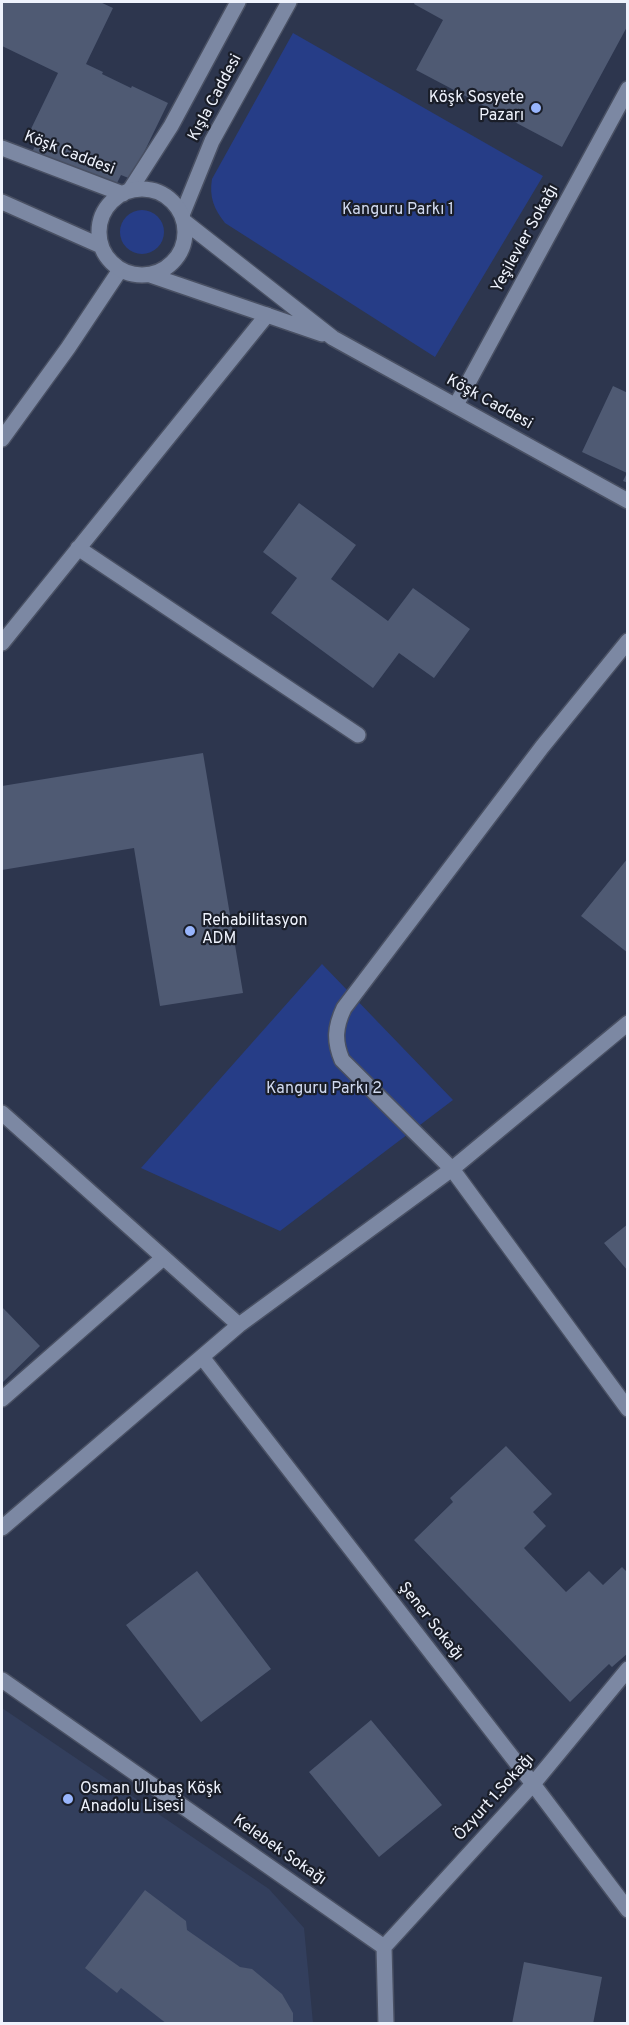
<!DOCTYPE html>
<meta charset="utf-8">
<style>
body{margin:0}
#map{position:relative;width:629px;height:2025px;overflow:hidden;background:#2d364e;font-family:Overpass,sans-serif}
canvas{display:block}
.frame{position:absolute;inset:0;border:3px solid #eff3fd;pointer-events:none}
</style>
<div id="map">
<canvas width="629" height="2025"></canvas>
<div class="frame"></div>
</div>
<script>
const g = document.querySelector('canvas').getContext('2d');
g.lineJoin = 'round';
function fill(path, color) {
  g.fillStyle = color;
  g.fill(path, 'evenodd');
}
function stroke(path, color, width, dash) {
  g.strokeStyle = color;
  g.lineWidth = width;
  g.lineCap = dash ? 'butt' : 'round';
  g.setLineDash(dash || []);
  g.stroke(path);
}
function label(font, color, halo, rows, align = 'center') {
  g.font = font + ' Overpass,sans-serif';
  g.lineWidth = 4.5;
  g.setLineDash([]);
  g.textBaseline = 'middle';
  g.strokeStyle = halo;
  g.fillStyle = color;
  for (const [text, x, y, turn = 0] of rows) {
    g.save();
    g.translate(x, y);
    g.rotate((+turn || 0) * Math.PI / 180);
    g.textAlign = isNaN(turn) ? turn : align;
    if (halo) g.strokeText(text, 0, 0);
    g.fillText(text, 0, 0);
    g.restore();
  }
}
fill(new Path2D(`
 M2,1708L269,1889L304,1928L313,2023H2Z`), '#333f5d');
fill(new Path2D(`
 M293,33L543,176L435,357L225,223C214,209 209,197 212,179Z
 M120 232a22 22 0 1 1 44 0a22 22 0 1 1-44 0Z
 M322,964L453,1100L280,1231L141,1168Z`), '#263d87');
fill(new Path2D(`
 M2,2H100L113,8L86,64L103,72L102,74L131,88L132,86L168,103L131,179L121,175L112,193L31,154L40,136L30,131L58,73L2,46Z
 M415,2H628V25L562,147L416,70L443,20L414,4Z
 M613,386L628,393V483L623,481L627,473L582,452Z
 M299,503L356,545L331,579L388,621L413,588L470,629L434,678L399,653L373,688L271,613L297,578L263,552Z
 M203,753L243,993L160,1006L134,848L2,870V786Z
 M628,858V953L581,916Z
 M628,1224V1271L604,1243Z
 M2,1307L40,1346L2,1383Z
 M506,1446L552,1494L533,1512L546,1526L524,1548L566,1592L589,1571L603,1585L622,1567L628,1573V1653L612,1667L609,1664L570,1702L414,1540L453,1502L450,1498Z
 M197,1571L271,1669L201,1722L126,1625Z
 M371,1720L442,1805L379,1857L309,1772Z
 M145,1890L186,1921L187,1930L240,1967L252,1969L282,1994L293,2013V2024H167L121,1988L117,1993L85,1968Z
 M524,1962L602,1977L593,2024H512Z`), '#4f5a73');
const street = new Path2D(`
 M130,190L171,126L238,2
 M182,215L212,141L289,2
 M456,405L628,89
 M2,439L68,348L120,270
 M78,548L358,735
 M628,641L542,747L344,1008C335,1027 334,1041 342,1060L452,1169L628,1409
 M2,643L267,315
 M2,1113L239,1325
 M202,1357L533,1784L628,1910
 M2,1399L163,1258
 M2,1528L239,1325L452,1169L628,1023
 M2,1680L384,1947L386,2024
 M384,1947L533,1784L628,1669`);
const secondary = new Path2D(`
 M2,148L123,194
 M99 232a43 43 0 1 1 86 0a43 43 0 1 1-86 0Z
 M2,202L101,246
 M185,222L333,338L628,501
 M150,275L322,334`);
stroke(street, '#495063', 18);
stroke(secondary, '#495063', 18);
stroke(street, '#7c88a3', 15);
stroke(secondary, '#7c88a3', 15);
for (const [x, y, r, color] of [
 [536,108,6,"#98b5fd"],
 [190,931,6,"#98b5fd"],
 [68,1799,6,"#98b5fd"]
]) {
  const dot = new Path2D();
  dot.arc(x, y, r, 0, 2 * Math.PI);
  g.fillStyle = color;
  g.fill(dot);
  stroke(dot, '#1a1e29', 2);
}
label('16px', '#eff3fd', '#1a1e29', [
 ["Kışla Caddesi",216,98,-62],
 ["Köşk Caddesi",69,154,21],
 ["Yeşilevler Sokağı",526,239,-61],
 ["Köşk Caddesi",489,403,29],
 ["Şener Sokağı",430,1622,52],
 ["Özyurt 1.Sokağı",495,1798,-48],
 ["Kelebek Sokağı",279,1851,35]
]);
label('16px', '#eff3fd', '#1a1e29', [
 ["Köşk Sosyete",524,99,"right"],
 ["Pazarı",524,117,"right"],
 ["Rehabilitasyon",202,922],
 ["ADM",202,940],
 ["Osman Ulubaş Köşk",80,1790],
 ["Anadolu Lisesi",80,1808]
], 'left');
label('16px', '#d1daf0', '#1a1e29', [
 ["Kanguru Parkı 1",398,211],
 ["Kanguru Parkı 2",324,1090]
]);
</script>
